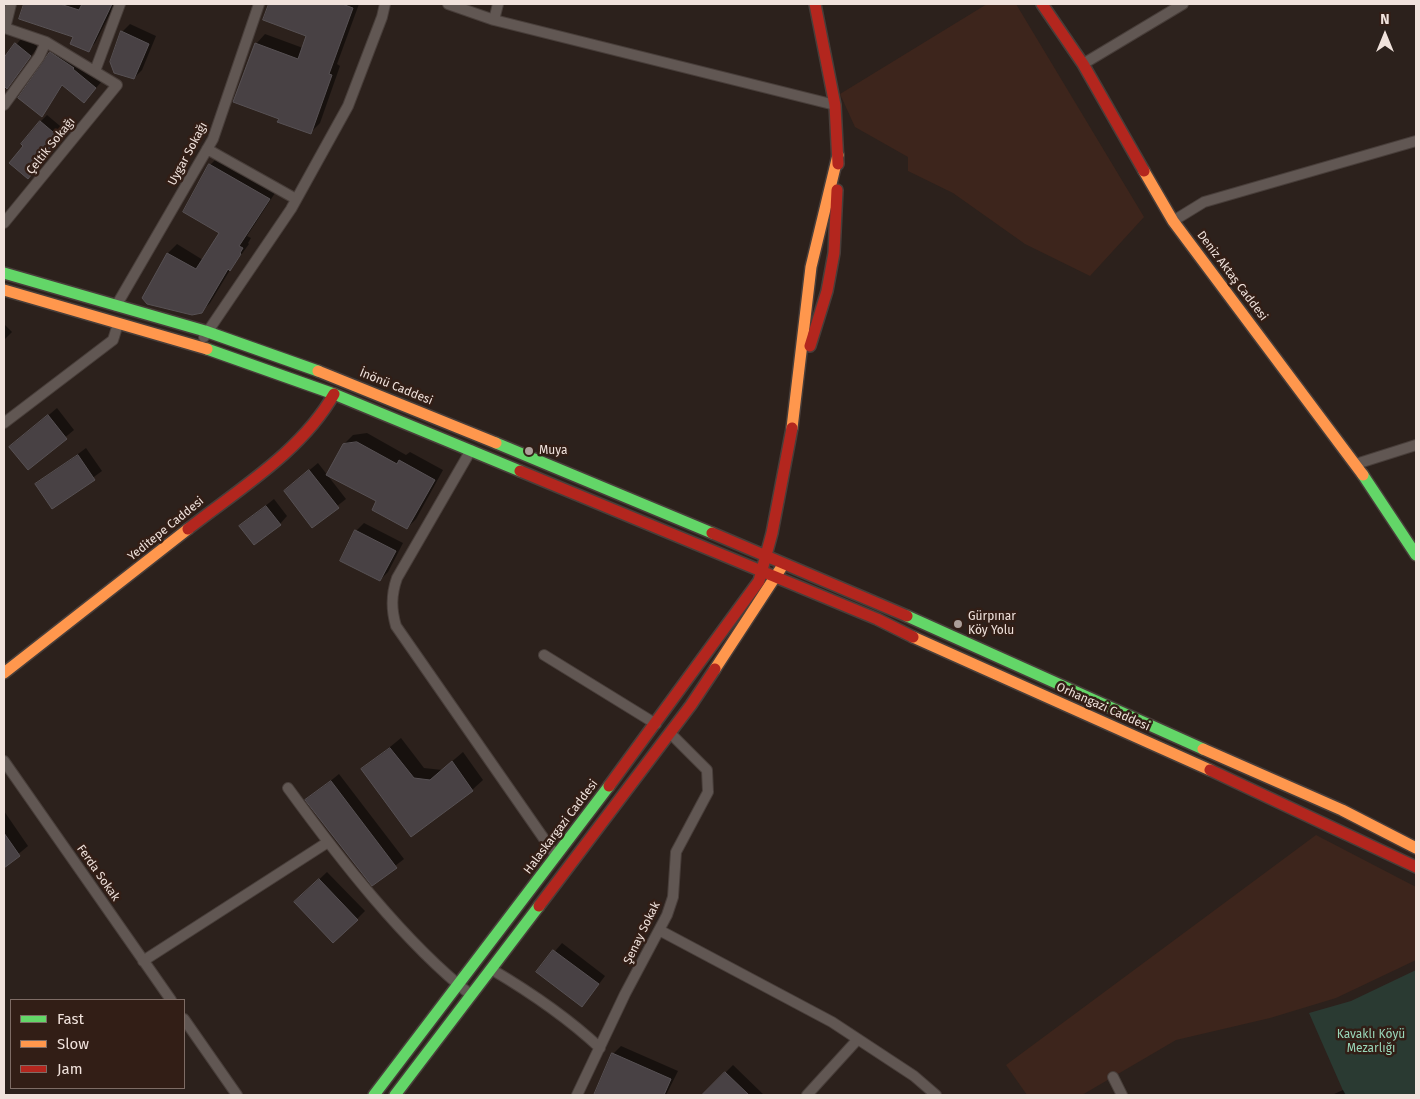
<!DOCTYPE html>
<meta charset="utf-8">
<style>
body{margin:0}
#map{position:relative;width:1420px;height:1099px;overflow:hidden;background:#2c211c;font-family:"Fira Sans",sans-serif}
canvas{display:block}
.frame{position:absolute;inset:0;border:5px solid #f0e2dc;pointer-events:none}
.legend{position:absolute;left:10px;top:999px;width:175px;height:90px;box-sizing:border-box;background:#321e16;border:1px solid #7e6c65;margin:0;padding:6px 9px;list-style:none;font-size:15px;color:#f0e2dc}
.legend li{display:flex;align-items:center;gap:10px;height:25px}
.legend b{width:25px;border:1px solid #7e6c65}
.north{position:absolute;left:1360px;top:10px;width:50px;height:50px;-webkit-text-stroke:4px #321e16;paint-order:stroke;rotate:0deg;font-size:14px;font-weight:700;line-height:20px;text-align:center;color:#f0e2dc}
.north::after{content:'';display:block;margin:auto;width:18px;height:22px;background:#f0e2dc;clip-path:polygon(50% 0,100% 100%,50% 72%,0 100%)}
</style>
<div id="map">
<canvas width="1420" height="1099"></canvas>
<div class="frame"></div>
<ul class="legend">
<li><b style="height:6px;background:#63d668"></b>Fast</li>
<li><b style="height:6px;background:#ff974d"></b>Slow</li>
<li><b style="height:6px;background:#b3261e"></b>Jam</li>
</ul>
<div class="north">N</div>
</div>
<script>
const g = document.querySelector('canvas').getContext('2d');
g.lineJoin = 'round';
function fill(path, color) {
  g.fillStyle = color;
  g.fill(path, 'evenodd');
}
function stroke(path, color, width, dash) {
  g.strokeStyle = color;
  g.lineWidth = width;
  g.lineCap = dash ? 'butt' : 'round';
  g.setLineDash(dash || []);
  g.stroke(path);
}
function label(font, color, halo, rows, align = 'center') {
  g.font = font + ' "Fira Sans",sans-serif';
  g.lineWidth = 5;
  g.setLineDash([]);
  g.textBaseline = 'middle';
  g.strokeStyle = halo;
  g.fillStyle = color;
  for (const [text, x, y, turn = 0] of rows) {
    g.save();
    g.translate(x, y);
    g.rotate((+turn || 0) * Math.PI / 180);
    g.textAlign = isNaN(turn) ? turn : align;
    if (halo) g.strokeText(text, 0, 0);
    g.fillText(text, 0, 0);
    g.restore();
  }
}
fill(new Path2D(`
 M987,4H1016L1144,217L1090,276L1025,244L953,193L908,171V157L855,127L840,94Z
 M1316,835L1416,887V960L1336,998L1270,1018L1176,1040L1082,1095H1027L1006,1065Z`), '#3d251c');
fill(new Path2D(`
 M1416,970V1095H1345L1309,1013L1351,1001Z`), '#2a3a32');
fill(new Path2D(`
 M26,4H115L95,43L88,50L75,36L21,18Z
 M271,4H359L337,64L340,66L320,123L311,132L280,118L256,44L265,34L303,48L308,35L265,20Z
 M130,24L156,36L142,70L134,78L122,32Z
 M23,36L38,47L4,91V61Z
 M57,47L102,81L90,95L63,85L42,115L51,53Z
 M47,115L66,131L28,178L40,122Z
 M219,156L277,190L247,236L251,238L248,243L249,244L230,270L210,303L201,312L143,298L168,253L177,244L203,260L221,232L210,165Z
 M4,324L12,332L4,340Z
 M57,408L74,430L28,468L11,447Z
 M367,433L406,455L410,452L443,470L416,519L407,528L378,501L344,444L353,435Z
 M86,448L102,471L53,507L37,485Z
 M318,463L346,499L312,526L293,484Z
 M274,499L287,516L280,524L240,526Z
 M364,523L403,543L388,572L380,580L356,531Z
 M401,738L424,768L442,770L463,752L483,780L472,790L363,769Z
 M339,774L404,859L372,884L307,800Z
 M4,811L28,846L4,866Z
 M327,872L365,911L357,919L303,895Z
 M562,943L605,976L589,997L538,971Z
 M621,1046L678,1071L666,1095H594L613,1054Z
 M733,1065L764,1095H703Z
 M1343,1090L1346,1095H1332Z`), '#0007');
const building = new Path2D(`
 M24,4H60L79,10L82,4H112L89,52L70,44L73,37L19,19Z
 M269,4H342L353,8L329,74L332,75L311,134L277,122L279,119L233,102L255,43L298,59L306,36L263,20Z
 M121,31L149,44L134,79L114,73L110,62Z
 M15,43L31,56L7,89L4,86V58Z
 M50,52L74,68L73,69L96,88L84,103L62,85L42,117L18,98Z
 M40,121L60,138L28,179L9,163L23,146L21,144Z
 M209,164L270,199L239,246L243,248L240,253L241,254L230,271L228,269L202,313L192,315L147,304L142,298L167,253L196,269L219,233L183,212Z
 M48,415L67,439L28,470L9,447Z
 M357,442L397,464L399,460L435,480L407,529L372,510L376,501L326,475L343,444Z
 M78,455L95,480L52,509L35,484Z
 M309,470L339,508L312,528L284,491Z
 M266,506L281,525L254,545L239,526Z
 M355,530L396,551L380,581L340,561Z
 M390,748L414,778L430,780L452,761L473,791L411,837L361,769Z
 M331,781L397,868L372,886L305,800Z
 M4,833L20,856L4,868Z
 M319,879L358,920L333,943L294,902Z
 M553,950L599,984L582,1007L536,972Z
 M612,1053L671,1079L664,1095H594Z
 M725,1072L749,1095H702Z`);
fill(building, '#484144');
stroke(building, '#575154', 1);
const street = new Path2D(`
 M448,4L494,20L835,105
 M494,20L498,4
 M1083,64L1183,4
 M95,71L120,4
 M4,105L39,57L46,42
 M207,149L296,199
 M1173,221L1204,202L1416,141
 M4,223L117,85L46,42L5,28L11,4
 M116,306L213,139L259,4
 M204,337L291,209L348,106L382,17L385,4
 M4,423L113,340L118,324
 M471,450L397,578C391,595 391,609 396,626L556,856
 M1356,464L1416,445
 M544,655L656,724
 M4,761L171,1000
 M288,788C339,858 403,941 471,995
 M659,930L832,1022L914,1076L936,1095
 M143,961L328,842
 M491,969C530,992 567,1017 600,1048
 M184,1019L237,1095
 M1113,1077L1122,1095
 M577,1095L625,994L667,915L673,897L676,852L708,792L707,770L670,733
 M807,1095L858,1039`);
const fast = new Path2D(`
 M4,273L205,331L318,371
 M207,349L334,394L520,471
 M496,443L712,533
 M1363,475L1416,555
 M907,616L1203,749
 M374,1095L609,786
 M395,1095L539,906`);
const slow = new Path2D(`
 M1144,171L1173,221L1363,475
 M4,290L207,349
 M318,371L496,443
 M792,428L811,267L838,155
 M913,637L1210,770
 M715,669L781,568
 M4,673L188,529
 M1203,749L1342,810L1416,848`);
const jam = new Path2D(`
 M815,4L835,105L838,164
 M1042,4L1083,64L1144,171
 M810,346L827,291L834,253L837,190
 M520,471L877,619L913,637
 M188,529C239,489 302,451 334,394
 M712,533L907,616
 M1210,770L1416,867
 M609,786L759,581L772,533L792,428
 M539,906L691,705L715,669`);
stroke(street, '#483e3a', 12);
stroke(fast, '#483e3a', 14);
stroke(slow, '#483e3a', 14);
stroke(jam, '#483e3a', 14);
stroke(street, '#615753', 10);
stroke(fast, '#63d668', 11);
stroke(slow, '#ff974d', 11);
stroke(jam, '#b3261e', 11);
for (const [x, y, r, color] of [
 [529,451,5,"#ab9e99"],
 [958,624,5,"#ab9e99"]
]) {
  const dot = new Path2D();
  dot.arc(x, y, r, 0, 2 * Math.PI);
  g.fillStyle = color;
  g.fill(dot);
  stroke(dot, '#321e16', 2);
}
label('12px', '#f0e2dc', '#321e16', [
 ["Çeltik Sokağı",51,146,-51],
 ["Uygar Sokağı",188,154,-62],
 ["Deniz Aktaş Caddesi",1232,276,53],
 ["İnönü Caddesi",396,387,22],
 ["Yeditepe Caddesi",166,529,-39],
 ["Orhangazi Caddesi",1103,707,24],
 ["Halaskargazi Caddesi",561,827,-53],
 ["Ferda Sokak",98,873,55],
 ["Şenay Sokak",642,933,-64]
]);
label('12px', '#f0e2dc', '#321e16', [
 ["Muya",539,451],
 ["Gürpınar",968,617],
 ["Köy Yolu",968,631]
], 'left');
label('12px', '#99d7b9', '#321e16', [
 ["Kavaklı Köyü",1371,1035],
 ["Mezarlığı",1371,1049]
]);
</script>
